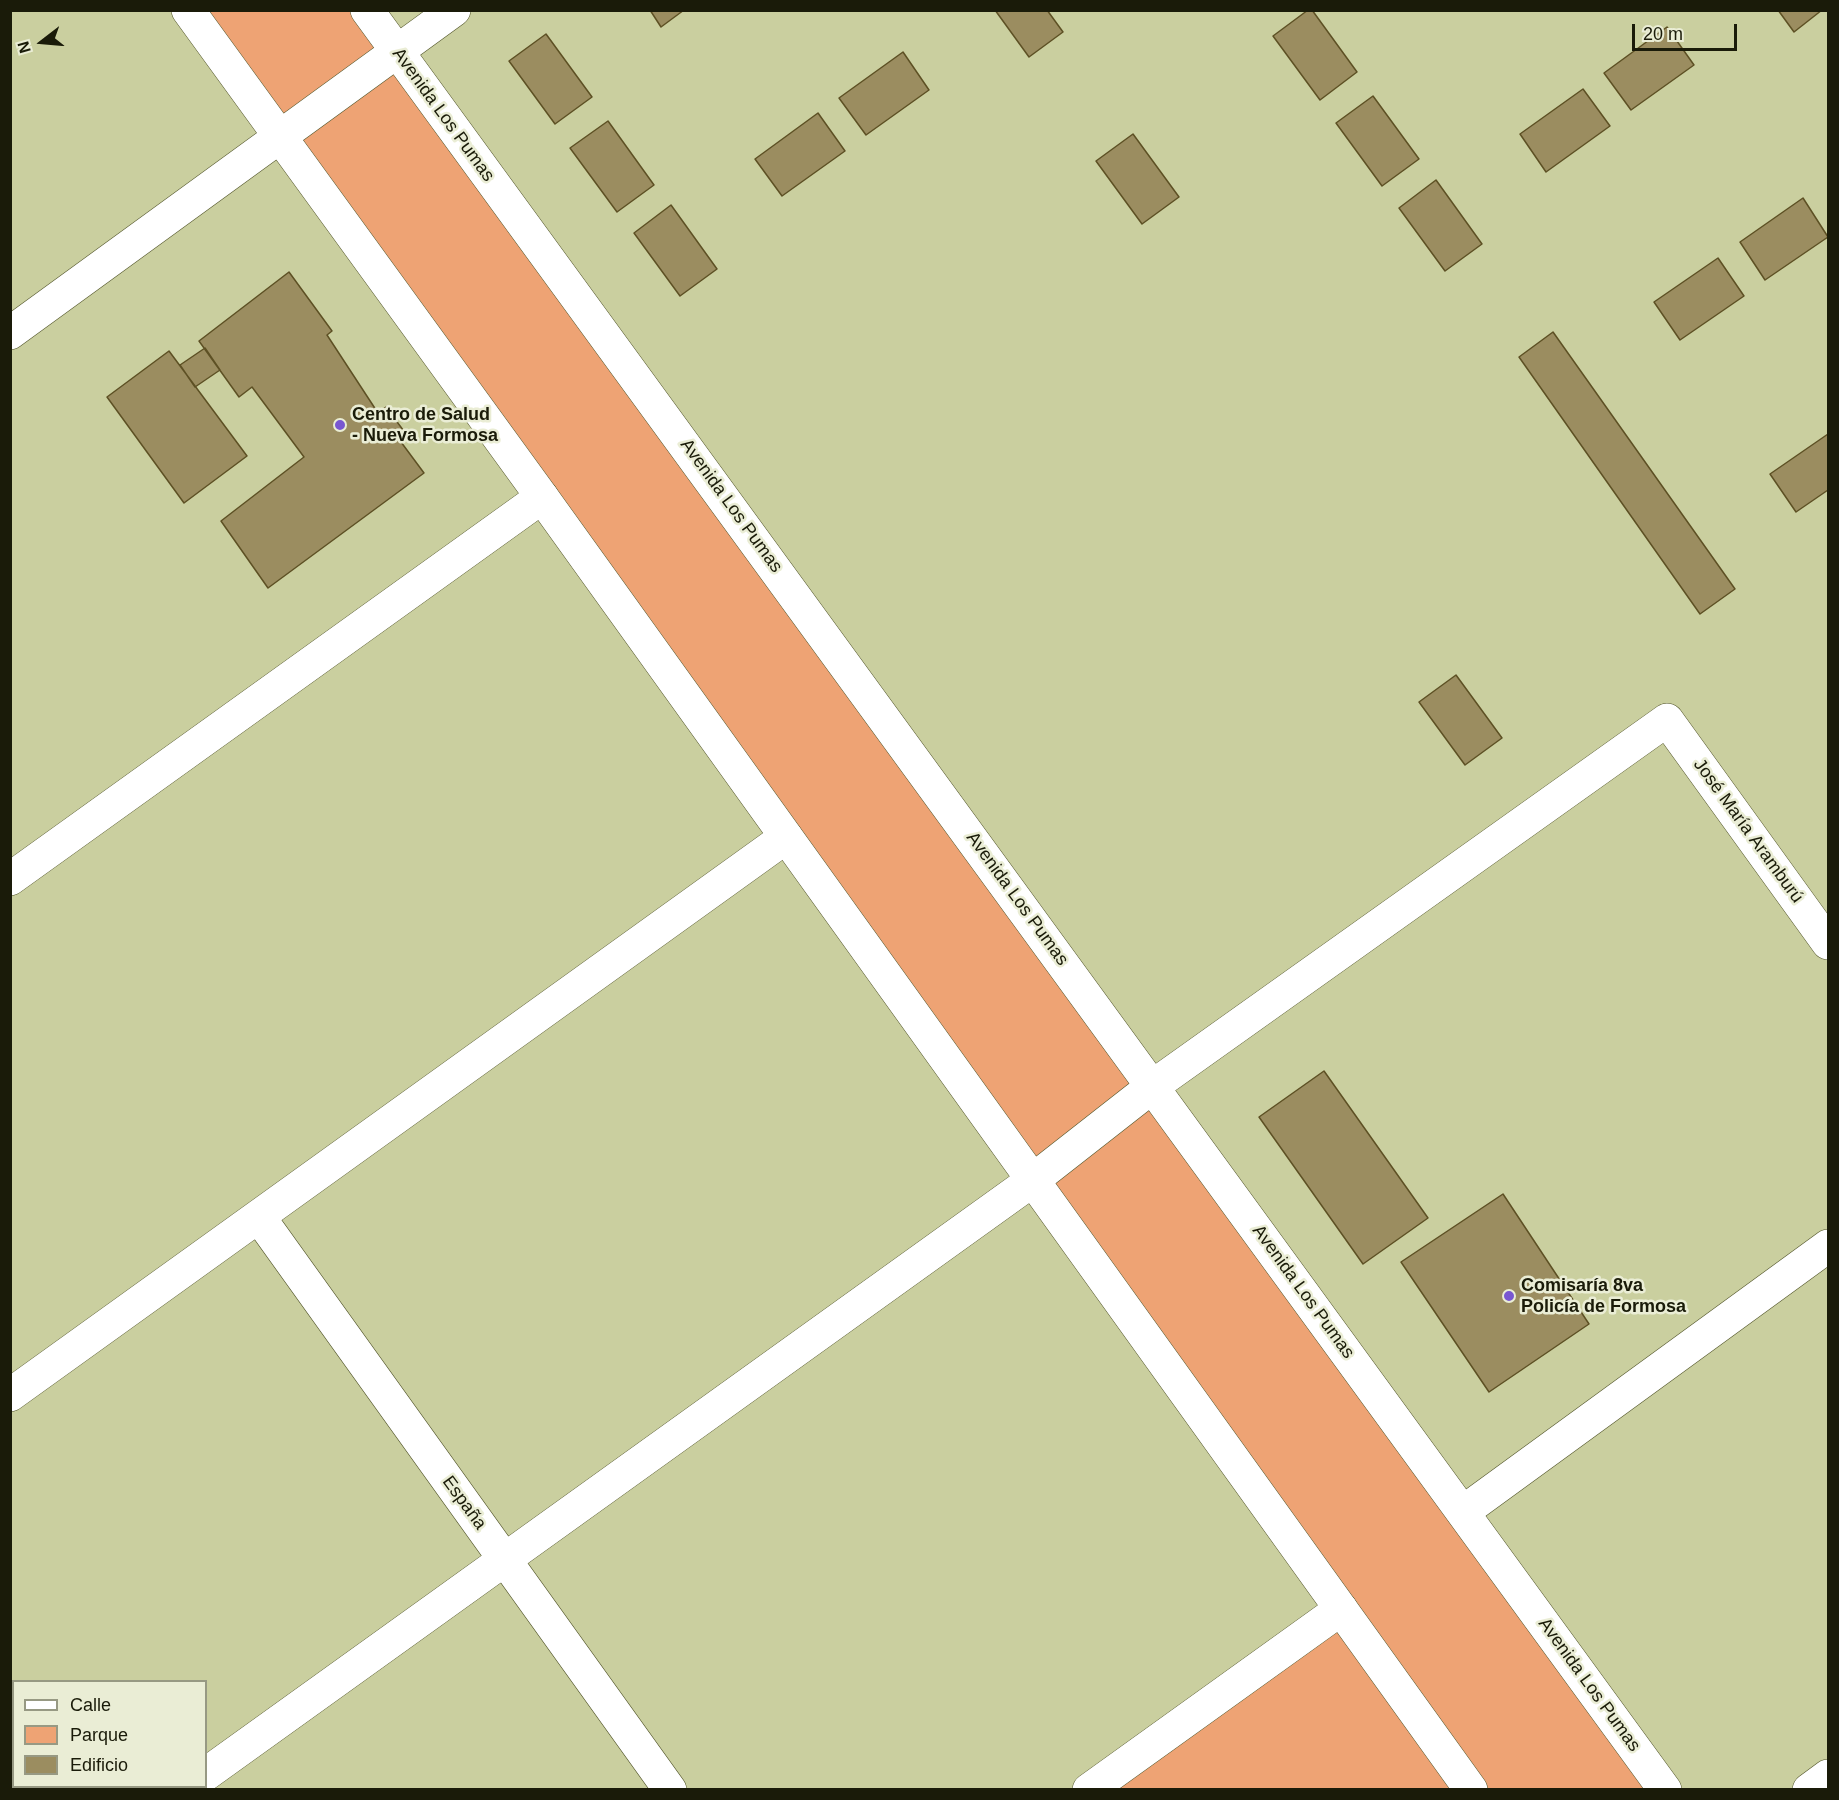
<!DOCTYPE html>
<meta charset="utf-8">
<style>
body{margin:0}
#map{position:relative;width:1839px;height:1800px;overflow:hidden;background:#cacf9f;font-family:Helvetica,sans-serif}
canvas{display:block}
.frame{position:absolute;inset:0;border:12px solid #1a1b09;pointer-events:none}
.legend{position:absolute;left:12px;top:1680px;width:195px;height:108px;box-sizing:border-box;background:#eaedd5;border:2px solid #979983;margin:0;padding:8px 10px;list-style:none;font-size:18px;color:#1a1b09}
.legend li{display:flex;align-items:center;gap:12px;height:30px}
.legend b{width:30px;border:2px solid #979983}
.north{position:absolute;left:12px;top:12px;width:60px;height:60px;-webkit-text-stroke:4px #eaedd5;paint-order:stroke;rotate:254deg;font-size:16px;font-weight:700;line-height:24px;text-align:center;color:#1a1b09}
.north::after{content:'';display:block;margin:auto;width:21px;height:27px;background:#1a1b09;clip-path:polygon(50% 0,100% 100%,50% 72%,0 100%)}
.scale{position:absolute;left:1632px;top:24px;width:105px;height:27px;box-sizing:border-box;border:3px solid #1a1b09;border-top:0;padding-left:8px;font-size:18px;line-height:21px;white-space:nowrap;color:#1a1b09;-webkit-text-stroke:4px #eaedd5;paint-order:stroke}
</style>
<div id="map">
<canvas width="1839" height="1800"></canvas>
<div class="frame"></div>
<ul class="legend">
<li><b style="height:8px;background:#fff"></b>Calle</li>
<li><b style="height:16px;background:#eea374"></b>Parque</li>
<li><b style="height:16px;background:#9b8d60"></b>Edificio</li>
</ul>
<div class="north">N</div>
<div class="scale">20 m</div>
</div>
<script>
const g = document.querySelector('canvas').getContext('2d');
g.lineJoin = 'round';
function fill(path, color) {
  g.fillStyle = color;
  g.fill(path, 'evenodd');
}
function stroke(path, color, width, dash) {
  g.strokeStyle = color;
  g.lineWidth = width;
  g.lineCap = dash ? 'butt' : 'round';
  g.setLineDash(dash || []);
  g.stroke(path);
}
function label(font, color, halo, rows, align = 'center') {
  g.font = font + ' Helvetica,sans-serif';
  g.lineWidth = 5;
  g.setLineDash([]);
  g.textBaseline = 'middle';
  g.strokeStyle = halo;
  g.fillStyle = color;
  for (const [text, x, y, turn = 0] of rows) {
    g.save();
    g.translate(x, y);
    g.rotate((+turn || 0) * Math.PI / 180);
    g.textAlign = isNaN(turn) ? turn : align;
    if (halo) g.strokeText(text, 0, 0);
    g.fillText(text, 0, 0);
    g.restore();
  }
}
fill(new Path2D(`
 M195,11H370L1662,1789H1472Z
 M1341,1609L1471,1790H1089Z`), '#eea374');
const building = new Path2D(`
 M650,10H684L661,27Z
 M995,10H1047L1063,32L1029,57Z
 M1308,10H1312L1357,72L1320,100L1273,36Z
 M1778,10H1822L1794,32Z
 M1667,27L1694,65L1631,110L1604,73Z
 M546,34L592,97L555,124L509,61Z
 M903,52L929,90L866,135L839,98Z
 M1583,89L1610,126L1546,172L1520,134Z
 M1373,96L1419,159L1382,186L1336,123Z
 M818,113L845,151L782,196L755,159Z
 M608,121L654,185L617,212L570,148Z
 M1133,134L1179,197L1142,224L1096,161Z
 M1436,180L1482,244L1445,271L1399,208Z
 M1803,198L1828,237L1765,280L1740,242Z
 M671,205L717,269L680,296L634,233Z
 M1718,258L1744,296L1680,340L1654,302Z
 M289,272L332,331L327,335L378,413L386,407L409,438L401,442L424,473L268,588L221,521L304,457L252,387L239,397L199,341Z
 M1553,332L1735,589L1700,614L1519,357Z
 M205,348L220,370L195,387L180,365Z
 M169,351L247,456L184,503L107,397Z
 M1828,434V490L1796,512L1770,474Z
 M1456,675L1502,738L1465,765L1419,702Z
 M1324,1071L1428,1218L1363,1264L1259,1117Z
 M1503,1194L1589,1324L1489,1392L1401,1262Z`);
fill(building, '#9b8d60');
stroke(building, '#5d5024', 1.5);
const minor = new Path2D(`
 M10,333L454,10
 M10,879L542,497
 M259,1217L670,1790
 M10,1395L786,837
 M1463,1512L1828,1246
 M206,1774L1033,1180L1153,1086L1667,720L1828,943
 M1089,1790L1341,1609`);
const major = new Path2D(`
 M188,10L542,497L1471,1790
 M367,10L1665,1790
 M1809,1790L1828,1776`);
stroke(minor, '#52552a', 34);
stroke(major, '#52552a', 34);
stroke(minor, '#fff', 33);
stroke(major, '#fff', 33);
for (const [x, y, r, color] of [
 [340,425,6,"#7957d1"],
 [1509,1296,6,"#7957d1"]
]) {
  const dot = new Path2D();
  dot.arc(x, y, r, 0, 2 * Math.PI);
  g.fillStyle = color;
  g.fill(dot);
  stroke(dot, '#eaedd5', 2);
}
label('18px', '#1a1b09', '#eaedd5', [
 ["Avenida Los Pumas",443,115,54],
 ["Avenida Los Pumas",731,506,54],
 ["José María Aramburú",1748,831,54],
 ["Avenida Los Pumas",1017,899,54],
 ["Avenida Los Pumas",1303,1292,54],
 ["España",464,1503,54],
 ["Avenida Los Pumas",1589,1685,54]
]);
label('bold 18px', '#1a1b09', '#eaedd5', [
 ["Centro de Salud",352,415],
 ["- Nueva Formosa",352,436],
 ["Comisaría 8va",1521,1286],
 ["Policía de Formosa",1521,1307]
], 'left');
</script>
